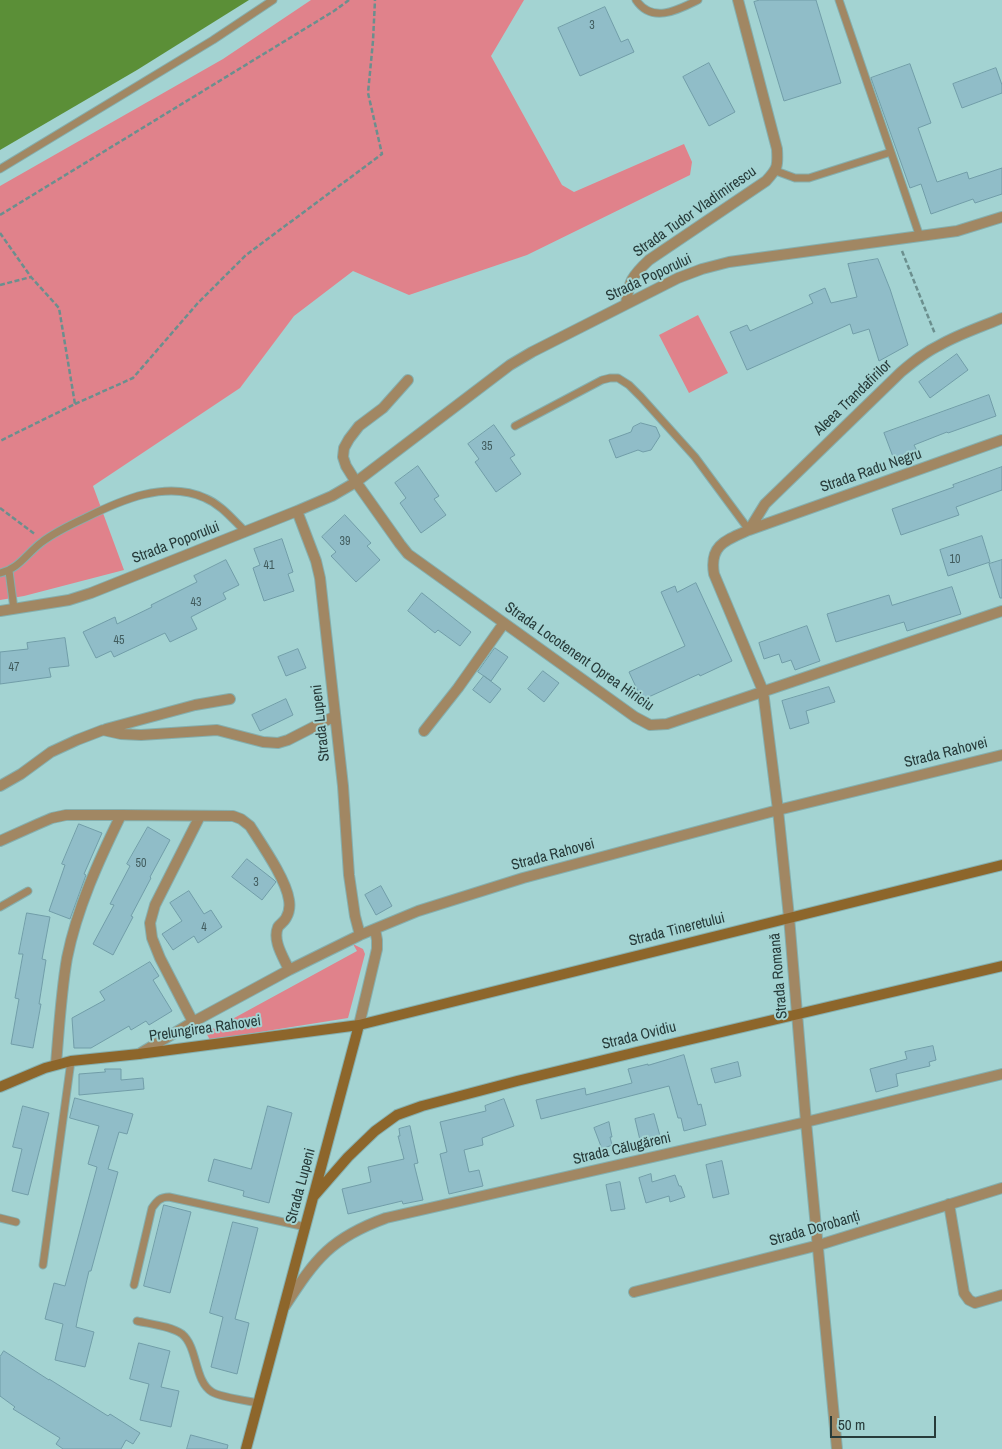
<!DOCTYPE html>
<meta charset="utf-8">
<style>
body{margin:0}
#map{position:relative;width:1002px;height:1449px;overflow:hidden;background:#a3d3d2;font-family:"Archivo Narrow",sans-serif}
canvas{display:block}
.scale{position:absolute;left:830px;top:1416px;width:106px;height:22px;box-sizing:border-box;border:2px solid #273b3a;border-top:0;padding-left:6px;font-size:15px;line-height:18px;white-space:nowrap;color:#273b3a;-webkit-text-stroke:4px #a3d3d2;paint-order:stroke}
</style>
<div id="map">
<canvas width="1002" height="1449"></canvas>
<div class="scale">50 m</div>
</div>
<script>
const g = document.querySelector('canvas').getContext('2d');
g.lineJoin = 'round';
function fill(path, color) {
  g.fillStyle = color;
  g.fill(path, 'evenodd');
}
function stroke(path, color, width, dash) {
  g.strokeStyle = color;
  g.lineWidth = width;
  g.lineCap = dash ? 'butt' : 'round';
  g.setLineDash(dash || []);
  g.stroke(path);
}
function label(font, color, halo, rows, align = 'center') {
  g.font = font + ' "Archivo Narrow",sans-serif';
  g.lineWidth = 4;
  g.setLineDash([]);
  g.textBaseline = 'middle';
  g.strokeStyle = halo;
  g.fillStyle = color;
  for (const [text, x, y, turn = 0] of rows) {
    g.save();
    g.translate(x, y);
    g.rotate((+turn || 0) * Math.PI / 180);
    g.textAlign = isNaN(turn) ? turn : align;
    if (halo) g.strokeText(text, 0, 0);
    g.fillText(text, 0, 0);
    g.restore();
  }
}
fill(new Path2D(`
 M311,0H524L491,56L562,185L574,192L684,144L692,162L690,175L527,255L409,295L353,271L294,316L240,388L93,486L124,570L24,596L0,600V186L223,59Z
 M698,315L728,373L689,393L659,335Z
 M353,944L363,949L365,954L348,1018L210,1040L203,1027L210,1023L214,1029L357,951Z`), '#e0828b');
fill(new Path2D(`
 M0,0H249L137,70L0,150Z`), '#5b8f37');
const building = new Path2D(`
 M760,0H816L841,83L784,101L754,2Z
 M605,7L621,42L628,39L634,52L580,76L558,28Z
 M709,63L735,112L709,126L683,77Z
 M910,64L931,123L918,128L937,182L967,172L969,179L1002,168V194L975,203L973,199L931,214L921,184L910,188L871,78Z
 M996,68L1002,85V93L962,108L953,84Z
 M878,259L890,289L908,345L879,361L869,329L853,334L850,324L747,370L730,332L747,325L750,331L813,303L809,295L825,288L831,303L857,297L848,264Z
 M957,354L968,370L930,398L919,382Z
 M989,395L996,416L948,433L947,432L914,445L918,453L895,462L884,433Z
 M641,423L656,427L660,436L651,450L643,452L638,450L616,458L609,440L631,432L633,427Z
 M494,425L515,455L510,458L521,474L496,492L475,462L479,459L468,444Z
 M418,466L439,496L434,499L446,515L421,533L400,503L406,498L395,483Z
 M1002,467V490L956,507L959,515L901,535L892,509L954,487L953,485Z
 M345,515L371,543L367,546L380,560L356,582L331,556L336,552L322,537Z
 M982,536L990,562L948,576L940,550Z
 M282,539L293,572L288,574L294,591L264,601L253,568L260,565L254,549Z
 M226,560L239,585L223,593L226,599L191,617L197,629L170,642L165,633L114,657L111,651L96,658L83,632L115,617L117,624L152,607L151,605L197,582L194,576Z
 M1002,560V598H1000L989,564Z
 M696,583L732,661L700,676L699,674L642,700L629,672L685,646L661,592L675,586L677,592Z
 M952,587L961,614L907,631L904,622L836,642L827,614L889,595L892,605Z
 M422,593L471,632L460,646L438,630L435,633L408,611Z
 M807,626L820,661L795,670L791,660L782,663L779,654L764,659L759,643Z
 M65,638L69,666L49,668L51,677L0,684V652L28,649L27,643Z
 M495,648L508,657L491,681L478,672Z
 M298,649L306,668L286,676L278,657Z
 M543,671L559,683L544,702L528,689Z
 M484,676L501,689L490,703L473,690Z
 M829,687L835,702L806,711L809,723L790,729L782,701Z
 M286,699L293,715L260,731L252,715Z
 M79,824L102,833L84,874L86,875L70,919L49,911L65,865L62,864Z
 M148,827L170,840L150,877L151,878L131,916L133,917L113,955L93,944L114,905L110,904L130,866L127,864Z
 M247,859L274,880L276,882L262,900L232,877Z
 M381,886L392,906L376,915L365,895Z
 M189,891L204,914L211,910L222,927L198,943L194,936L173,950L162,934L182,921L170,903Z
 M27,913L50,917L42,959L46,960L39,1004H41L33,1048L11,1044L19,999L15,998L23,954H19Z
 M150,962L159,976L153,980L172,1011L149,1025L146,1021L131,1030L129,1026L91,1048H74L72,1018L105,1000L100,992Z
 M933,1046L936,1060L929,1062L930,1066L896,1074L898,1086L876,1092L870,1069L907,1059L905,1052Z
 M684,1055L698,1105L701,1104L706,1125L684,1131L681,1118H678L669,1086L541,1119L536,1100L585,1088L586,1095L632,1083L628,1069L648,1064V1065Z
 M738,1062L741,1076L715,1083L711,1069Z
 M105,1069H121V1080L143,1078L144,1089L79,1095V1074L105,1072Z
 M75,1098L133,1114L127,1134L119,1132L108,1169L118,1172L91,1271H89L78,1317L76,1327L94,1332L85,1367L55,1360L63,1324L45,1319L54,1283L65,1286L97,1167L88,1164L99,1126L70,1118Z
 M504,1099L514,1126L482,1138L483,1145L464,1150L469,1172L479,1170L483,1186L449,1194L440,1154L447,1152L440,1122L486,1111L485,1106Z
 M23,1106L49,1113L28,1195L12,1191L22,1149L13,1147Z
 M268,1106L292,1113L269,1203L243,1196L244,1191L208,1181L214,1159L251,1169Z
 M654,1114L660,1136L640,1140L635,1119Z
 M609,1122L612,1137H610L612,1145L602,1149L594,1128Z
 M410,1126L418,1163L414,1164L423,1200L403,1204L402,1201L348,1214L342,1189L371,1182L368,1167L404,1159L398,1136H400L399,1129Z
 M722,1161L729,1194L713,1198L706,1165Z
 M651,1174L652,1182L675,1175L679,1186H681L685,1197L670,1202L669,1196L646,1203L639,1178Z
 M620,1182L625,1209L611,1211L606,1185Z
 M164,1205L191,1212L170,1293L144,1286Z
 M233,1222L258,1228L235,1319L249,1323L237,1374L211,1367L223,1317L210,1313Z
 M139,1343L170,1351L161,1387L179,1391L171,1427L140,1420L149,1384L130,1379Z
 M4,1351L49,1380V1379L108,1416L110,1414L140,1433L133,1444L126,1440L121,1449H63L56,1444L60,1438L13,1409L15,1407L0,1396V1357Z
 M191,1435L228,1445L227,1449H187Z`);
fill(building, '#90bdc8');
stroke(building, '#719da8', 1);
const lane = new Path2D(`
 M636,0C652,24 678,10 698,0
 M839,0L920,237
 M0,169L213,40L273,0
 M776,171L795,178H809L891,152
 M515,426L602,380L610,378H618L629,385L641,397L695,457L749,530
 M9,571L14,609
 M0,573C19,569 27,553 42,542C55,532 70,525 85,518C121,500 166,480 205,498C222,505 233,520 246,532
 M0,907L28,891
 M0,1218L16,1222
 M43,1265L71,1061
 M134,1285L152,1208C157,1201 160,1197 169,1197L306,1227
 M137,1321C150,1324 171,1326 182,1334C198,1347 194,1381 212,1392C220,1397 248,1401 258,1403`);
const street = new Path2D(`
 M626,304C629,281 632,276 649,260L766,181C778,168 778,166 777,149L738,0
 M408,380L383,408L359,426L349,439L344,448L343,457L346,466L356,482L400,544L408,554L635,717L650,725L667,724L1002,611
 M297,511L316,561L320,578L343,786L349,875L355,916L360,935
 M749,530L765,504L901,372C913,362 925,352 940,345C959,334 981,327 1002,318
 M0,611L69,600L91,593L297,511L332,496L356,482L510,365L532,352L678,278L702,269L729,262L957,231L1002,217
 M106,729L195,705L230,699
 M424,731L458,688L504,623
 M0,786L21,774L51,752L77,740L103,730L121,734L141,735L217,730L263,742L278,743L288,740L335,716
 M0,841L38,824L52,818L66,815H121L233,816L241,819L250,826C262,845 286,879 289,900C290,906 289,913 286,918C284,922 280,924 278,927C272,941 284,958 289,970
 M193,1022L160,958L152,938L150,923L155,905L200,816
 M359,1025L377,949V940L375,929
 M139,1054L193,1022L289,970L360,935L418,911L523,878L778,810L1002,755
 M56,1064C59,1029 61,993 67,958C77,908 99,860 121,815
 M949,1204L964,1293L969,1300L975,1303L1002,1295
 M634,1292L819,1245L1002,1188
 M285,1306C316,1258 331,1238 386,1218L806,1122L1002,1074
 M837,1449L806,1122L789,917L778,810L763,691L714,574C709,545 726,540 749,530L1002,440`);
const secondary = new Path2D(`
 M0,1087L45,1068L71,1061L139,1054L359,1025L1002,865
 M314,1196L348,1157L375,1131L397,1115L422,1106L517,1081L641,1051L1002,966
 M246,1449L359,1025`);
stroke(lane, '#85afae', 9);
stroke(street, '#85afae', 12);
stroke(secondary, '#85afae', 12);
stroke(new Path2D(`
 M0,215L334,11L349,0
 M0,233L31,277L59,308L75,404L0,441
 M902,251L935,334
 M0,285L31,277
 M75,404L133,378L197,304L246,255L382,154L368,93L373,41L375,0
 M0,508L36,535`), '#6b8f8e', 2.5, [5, 2.5]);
stroke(lane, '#a18763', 7);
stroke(street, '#a18763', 10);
stroke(secondary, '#8d662b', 10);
label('12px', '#415c5e', null, [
 ["3",592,26],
 ["35",487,447],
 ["39",345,542],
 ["10",955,560],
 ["41",269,566],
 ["43",196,603],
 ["45",119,641],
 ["47",14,668],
 ["50",141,864],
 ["3",256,883],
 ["4",204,928]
]);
label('15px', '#273b3a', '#a3d3d2', [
 ["Strada Tudor Vladimirescu",695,212,-35],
 ["Strada Poporului",649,278,-25],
 ["Aleea Trandafirilor",853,398,-44],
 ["Strada Radu Negru",871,471,-19],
 ["Strada Poporului",176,543,-21],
 ["Strada Locotenent Oprea Hiriciu",579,657,35],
 ["Strada Lupeni",321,723,-96],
 ["Strada Rahovei",946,753,-14],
 ["Strada Rahovei",553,855,-15],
 ["Strada Tineretului",677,930,-14],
 ["Strada Romană",779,976,-95],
 ["Prelungirea Rahovei",205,1029,-8],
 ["Strada Ovidiu",639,1036,-14],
 ["Strada Călugăreni",622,1149,-13],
 ["Strada Lupeni",301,1186,-75],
 ["Strada Dorobanți",815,1229,-16]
]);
</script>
